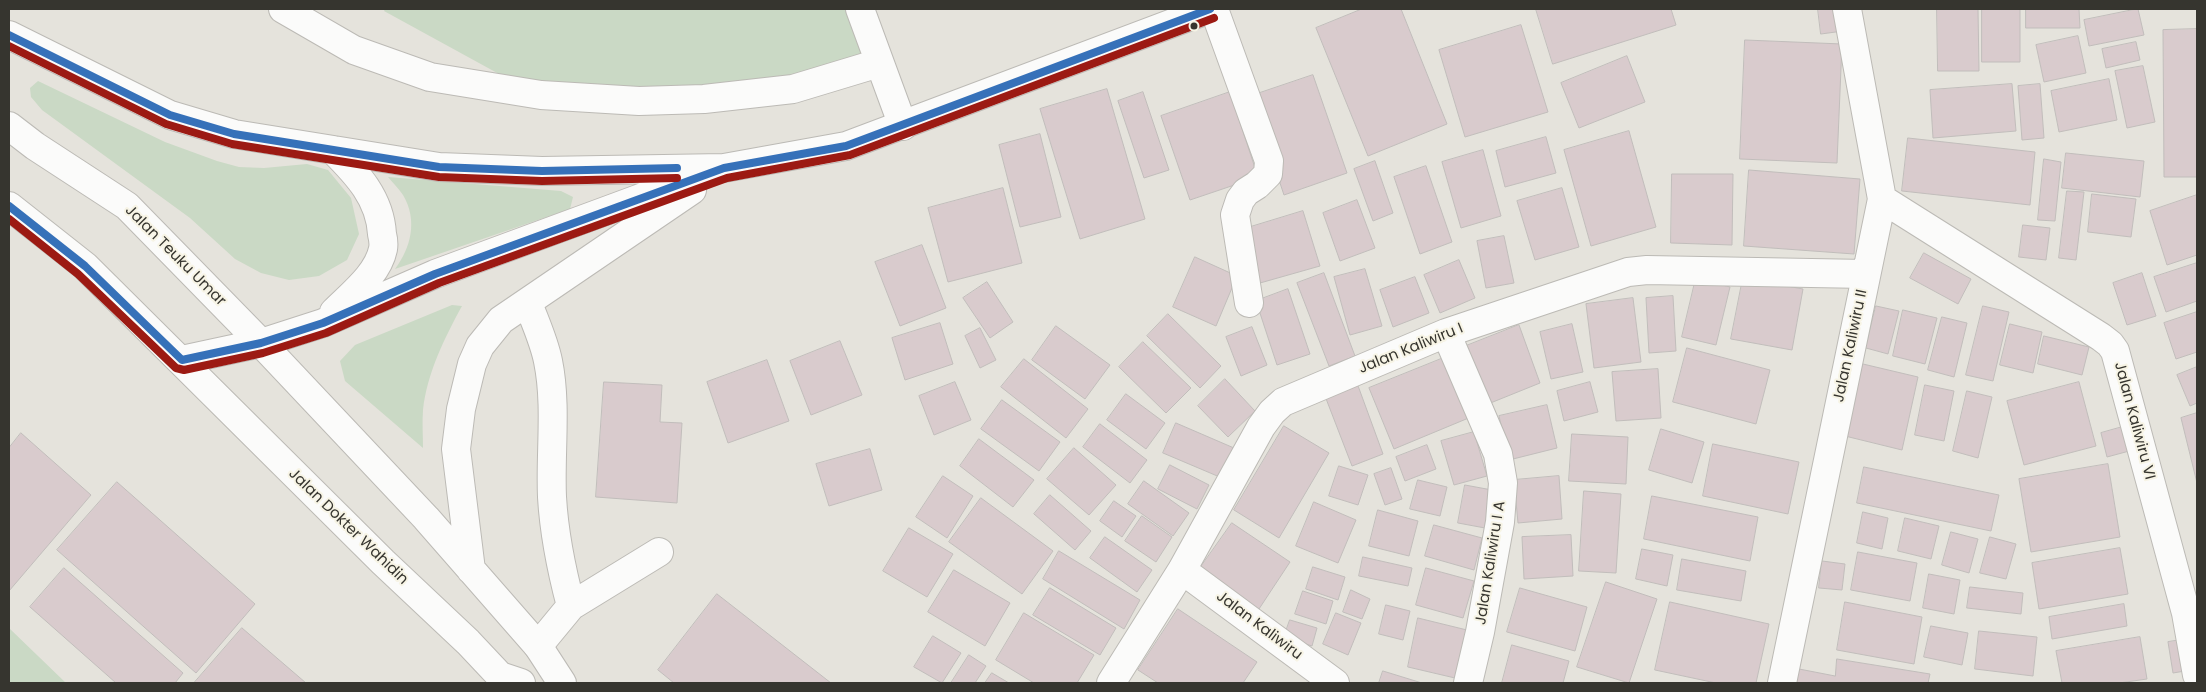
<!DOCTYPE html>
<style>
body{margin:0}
#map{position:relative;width:2206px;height:692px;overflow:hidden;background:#e5e3dc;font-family:Poppins,sans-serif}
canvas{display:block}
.frame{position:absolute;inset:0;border:10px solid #36352f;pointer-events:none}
</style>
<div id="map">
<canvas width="2206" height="692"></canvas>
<div class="frame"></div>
</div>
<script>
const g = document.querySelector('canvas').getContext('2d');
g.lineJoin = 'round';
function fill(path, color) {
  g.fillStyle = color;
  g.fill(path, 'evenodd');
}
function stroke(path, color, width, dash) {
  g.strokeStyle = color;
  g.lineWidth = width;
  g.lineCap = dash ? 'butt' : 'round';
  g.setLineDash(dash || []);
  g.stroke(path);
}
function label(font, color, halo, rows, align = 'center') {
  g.font = font + ' Poppins,sans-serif';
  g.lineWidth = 4;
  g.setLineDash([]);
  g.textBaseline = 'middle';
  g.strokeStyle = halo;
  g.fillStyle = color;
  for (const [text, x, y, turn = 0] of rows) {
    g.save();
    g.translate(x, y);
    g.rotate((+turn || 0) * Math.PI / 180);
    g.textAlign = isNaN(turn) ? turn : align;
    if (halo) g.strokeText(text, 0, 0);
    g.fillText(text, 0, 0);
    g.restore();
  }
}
fill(new Path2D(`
 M385,9H848L863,54L789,85L695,95L510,80L384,11Z
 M38,81L165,142L217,161L239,167L264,168L307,164L328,170L351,198L359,234L347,260L319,276L289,280L261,273L235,259L190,218L42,110L31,97L30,88Z
 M388,177L561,191L573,197L570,209L395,269C411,248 418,220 403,195C399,189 393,183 388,177Z
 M452,305L462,306C445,337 427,373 423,410C422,422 423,436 423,448L345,381L340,361L355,345Z
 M9,628L66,683H9Z`), '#cad9c5');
const building = new Path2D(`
 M1362,9H1401L1447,124L1368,156L1316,28Z
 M1536,9H1671L1676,25L1553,64Z
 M1818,9H1840L1843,31L1821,34Z
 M1937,9H1978L1979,71H1938Z
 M1982,9H2020V62H1982Z
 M2026,9H2079L2080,28H2026Z
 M2138,9L2144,35L2089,46L2084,20Z
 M1521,25L1548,112L1465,137L1439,50Z
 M2197,29V177H2164L2163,30Z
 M2078,36L2086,73L2044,82L2036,45Z
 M1745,40L1842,44L1837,163L1740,159Z
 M2136,42L2140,60L2106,68L2102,49Z
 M1627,56L1645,102L1579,128L1561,83Z
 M2143,66L2155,122L2127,128L2115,71Z
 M1313,75L1347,173L1284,195L1251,96Z
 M2109,79L2117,120L2059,132L2051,91Z
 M2012,84L2016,131L1933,138L1930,90Z
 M2040,84L2044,138L2022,140L2018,86Z
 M1107,89L1145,219L1080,239L1040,109Z
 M1143,92L1169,170L1144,178L1118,101Z
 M1230,92L1258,177L1190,200L1161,116Z
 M1629,131L1656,227L1591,246L1564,150Z
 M1040,134L1061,217L1020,227L999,145Z
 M1546,137L1556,173L1505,187L1496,151Z
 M1908,138L2035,152L2030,205L1902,191Z
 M1483,150L1501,216L1461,228L1442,162Z
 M2066,153L2144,161L2140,197L2062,188Z
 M2044,159L2061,162L2055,221L2038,220Z
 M1375,161L1393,213L1373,221L1354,169Z
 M1426,166L1452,242L1420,254L1394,177Z
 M1749,170L1860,179L1854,254L1744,246Z
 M1672,174H1733L1732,245L1671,243Z
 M1003,188L1022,263L948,282L928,208Z
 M1562,188L1579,247L1535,260L1517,201Z
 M2067,191L2084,192L2076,260L2059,258Z
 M2092,194L2136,199L2131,237L2088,232Z
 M2197,195V255L2167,265L2150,211Z
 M1357,200L1375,248L1340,261L1323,213Z
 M1303,211L1320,266L1260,283L1244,229Z
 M2023,225L2050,228L2046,260L2019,257Z
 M1504,236L1514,283L1486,288L1477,241Z
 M922,245L946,308L900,326L875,262Z
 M1924,253L1971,279L1958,304L1910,278Z
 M1195,257L1237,276L1216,326L1173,307Z
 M1459,260L1475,298L1440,313L1424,275Z
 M2197,263V301L2166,312L2154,277Z
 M1365,269L1382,326L1350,335L1334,277Z
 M1324,273L1355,356L1329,366L1297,283Z
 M2142,273L2156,316L2127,325L2113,283Z
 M1415,277L1429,313L1393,327L1380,290Z
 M1696,278L1730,287L1716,345L1682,337Z
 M1743,278L1803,289L1792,350L1731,339Z
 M987,282L1013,322L990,338L963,298Z
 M1288,289L1310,354L1277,365L1256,301Z
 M1673,296L1676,351L1649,353L1646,298Z
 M1633,298L1641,362L1594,368L1586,304Z
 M1876,306L1899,311L1888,354L1866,348Z
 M1983,306L2009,312L1993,381L1966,375Z
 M1903,310L1937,318L1925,364L1893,356Z
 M2197,312V352L2176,359L2164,323Z
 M1168,314L1221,366L1200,388L1147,336Z
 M1942,317L1967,323L1954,377L1928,370Z
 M940,323L953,364L905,380L892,338Z
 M1572,324L1583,372L1551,379L1540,332Z
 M2010,324L2042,332L2033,373L2000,365Z
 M1519,325L1540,383L1483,406L1461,348Z
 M1056,326L1110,365L1085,399L1032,360Z
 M1252,327L1267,365L1241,376L1226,337Z
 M980,328L996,360L980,368L965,336Z
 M2044,336L2089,347L2082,375L2038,364Z
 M840,341L862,395L811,415L790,361Z
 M1143,342L1191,388L1166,413L1119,367Z
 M1687,348L1770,370L1756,424L1673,402Z
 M1446,357L1471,417L1394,449L1369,388Z
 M1024,359L1088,409L1066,438L1001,387Z
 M767,360L789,421L728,443L707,382Z
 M1863,364L1918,377L1902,450L1845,436Z
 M2197,367V403L2190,406L2177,375Z
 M1658,369L1661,418L1616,421L1612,372Z
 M1225,379L1255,411L1228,437L1198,406Z
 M604,382L662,385L660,422L682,423L677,503L596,497Z
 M955,382L971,420L934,435L919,396Z
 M1590,382L1598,412L1564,421L1557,391Z
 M2079,382L2096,446L2024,465L2007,401Z
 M1357,383L1383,454L1352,466L1325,396Z
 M1925,385L1954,391L1944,441L1915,435Z
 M1967,391L1992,397L1978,458L1953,451Z
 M1126,394L1165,423L1146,449L1107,420Z
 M1002,400L1060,442L1039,471L981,429Z
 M1547,405L1557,448L1509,460L1499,416Z
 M2197,413V483L2181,418Z
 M1176,423L1234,448L1222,478L1163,453Z
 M1100,424L1147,460L1130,483L1083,447Z
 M1284,426L1329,453L1279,538L1234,510Z
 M2126,426L2133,450L2107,457L2101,433Z
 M1661,429L1704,442L1692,483L1649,470Z
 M1474,432L1487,476L1454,485L1441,441Z
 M21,433L91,495L9,591V448Z
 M1572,434L1628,437L1626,484L1569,481Z
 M979,439L1034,480L1013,507L960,466Z
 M1713,444L1799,462L1788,514L1703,496Z
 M1427,445L1436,469L1405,481L1396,457Z
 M1074,448L1116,485L1089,515L1047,479Z
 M870,449L882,490L829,506L816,464Z
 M2108,464L2120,537L2031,552L2019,479Z
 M1170,465L1209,485L1197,509L1158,489Z
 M1339,466L1368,475L1358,505L1329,496Z
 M1864,467L1999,495L1991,531L1857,503Z
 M1391,468L1402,499L1385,505L1374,474Z
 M943,476L973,496L947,538L916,517Z
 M1559,476L1562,519L1518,523L1514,480Z
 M1418,480L1447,487L1440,516L1410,509Z
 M1144,481L1189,513L1173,536L1128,504Z
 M117,482L255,604L196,673L57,550Z
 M1465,485L1492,490L1485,528L1458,523Z
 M1584,491L1621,494L1616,573L1579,571Z
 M1050,495L1091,531L1075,550L1034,514Z
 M1652,496L1758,517L1750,561L1644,539Z
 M981,498L1053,551L1022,594L949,542Z
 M1114,501L1136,516L1122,537L1100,521Z
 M1314,502L1356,520L1338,563L1296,546Z
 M1378,510L1418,521L1409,556L1369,546Z
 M1863,512L1888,518L1882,549L1857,543Z
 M1142,516L1172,537L1156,562L1125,541Z
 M1905,518L1939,526L1931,559L1898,551Z
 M1232,523L1290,562L1257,612L1198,571Z
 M1434,525L1482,538L1474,570L1425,556Z
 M909,528L953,554L927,597L883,571Z
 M1951,532L1978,539L1969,573L1942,565Z
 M1571,535L1573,576L1524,579L1522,537Z
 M1105,537L1152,570L1137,592L1090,558Z
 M1990,537L2016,544L2006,579L1980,573Z
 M2120,548L2128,594L2039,609L2032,563Z
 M1642,549L1673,555L1667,586L1636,579Z
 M1059,551L1140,600L1124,629L1043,579Z
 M1858,552L1917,563L1910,601L1851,590Z
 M1363,557L1412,568L1408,586L1359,576Z
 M1682,559L1746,571L1741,601L1677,590Z
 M1822,561L1845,564L1842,590L1819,588Z
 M1313,567L1345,577L1338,600L1306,589Z
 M64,568L183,673L175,683H116L30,607Z
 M1426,568L1474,581L1463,618L1416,605Z
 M954,570L1010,603L985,646L928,612Z
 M1929,574L1960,580L1954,614L1923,608Z
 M1606,582L1657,599L1629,683L1577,667Z
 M1970,587L2023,593L2021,614L1967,608Z
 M1050,588L1116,628L1100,655L1033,615Z
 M1520,588L1587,607L1575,651L1507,632Z
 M1351,590L1370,599L1362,619L1343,612Z
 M1303,591L1333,601L1326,624L1295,614Z
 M717,594L831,683H674L658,670Z
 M1670,602L1769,624L1756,683H1716L1655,670Z
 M1845,602L1922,617L1914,664L1837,650Z
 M2124,604L2127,626L2052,639L2049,617Z
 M1386,605L1410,611L1403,640L1379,634Z
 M1178,609L1257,662L1243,683H1158L1138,670Z
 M1024,613L1094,655L1077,683H1034L996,660Z
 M1336,613L1361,623L1348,655L1323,644Z
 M1418,618L1467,630L1455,678L1408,667Z
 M1290,620L1317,628L1312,646L1284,637Z
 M1931,626L1968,633L1962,665L1924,657Z
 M242,628L306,683H194Z
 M1979,631L2037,637L2033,676L1975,669Z
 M933,636L961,653L942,683L914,667Z
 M2140,637L2147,679L2119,683H2062L2056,651Z
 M2181,640L2185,671L2173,673L2168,642Z
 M1512,645L1569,661L1563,683H1502Z
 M969,655L986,666L975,683H951Z
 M1837,659L1930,674L1928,683H1791L1794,668L1835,676Z
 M1383,671L1422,683H1379Z
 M992,673L1009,683H985Z`);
fill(building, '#d9cbcd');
stroke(building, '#c1bdbb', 1);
const minor = new Path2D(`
 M283,9L354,50L430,77L541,95L639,101L704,99L793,89L879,63
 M860,9L903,126
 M1214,9L1269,161L1268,174L1257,185L1246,192L1240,200L1235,215L1249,303
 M1882,199L2101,337L2110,344L2115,351L2186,613L2197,675
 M528,303C535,322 544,341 548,361C557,405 550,453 552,497C554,532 562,572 571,606
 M1446,333L1498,454L1503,483L1500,522L1480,632L1468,683
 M1182,570L1335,683
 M538,646L571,606L659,552
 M1111,683L1182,570L1261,427L1272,412L1283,402L1446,333L1628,272L1647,270L1866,274
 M1782,683L1882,199L1847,9`);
const highway = new Path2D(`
 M9,35L170,115L234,134L439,167L542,171L724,168L846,146L1210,9
 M9,126L35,146L127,206L261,343L426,518L538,646L562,683
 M333,150C357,174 380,198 382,234C383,238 384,244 383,249C378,274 352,294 334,312
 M9,206L85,266L383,562L468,642L500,676L521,683
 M182,360L261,343L323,323L435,274L703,175
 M471,570L456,449L461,409L472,364L480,346L501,320L692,190`);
stroke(minor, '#bcbab5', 30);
stroke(highway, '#bcbab5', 30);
stroke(minor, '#fbfbfa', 28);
stroke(highway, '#fbfbfa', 28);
stroke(new Path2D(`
 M9,35L170,115L234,134L439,167L542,171L677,168
 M9,206L85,266L182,360L261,343L323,323L435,274L724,168L846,146L1210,9`), '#3671b9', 8);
stroke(new Path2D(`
 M9,46L166,124L232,144L439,177L542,181L677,178
 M9,219L78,274L176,368L184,370L263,353L326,333L439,283L727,178L850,155L1214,18`), '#9c1a13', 8);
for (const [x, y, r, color] of [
 [1194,26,4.5,"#36352f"]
]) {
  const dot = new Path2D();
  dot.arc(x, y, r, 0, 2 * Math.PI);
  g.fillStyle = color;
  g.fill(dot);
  stroke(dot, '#f7f4e5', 2);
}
label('15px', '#36352f', '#f7f4e5', [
 ["Jalan Teuku Umar",175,256,45],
 ["Jalan Kaliwiru II",1851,346,-78],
 ["Jalan Kaliwiru I",1411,349,-22],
 ["Jalan Kaliwiru VI",2134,421,75],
 ["Jalan Dokter Wahidin",348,527,44],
 ["Jalan Kaliwiru I A",1491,563,-81],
 ["Jalan Kaliwiru",1259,626,37]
]);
</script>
